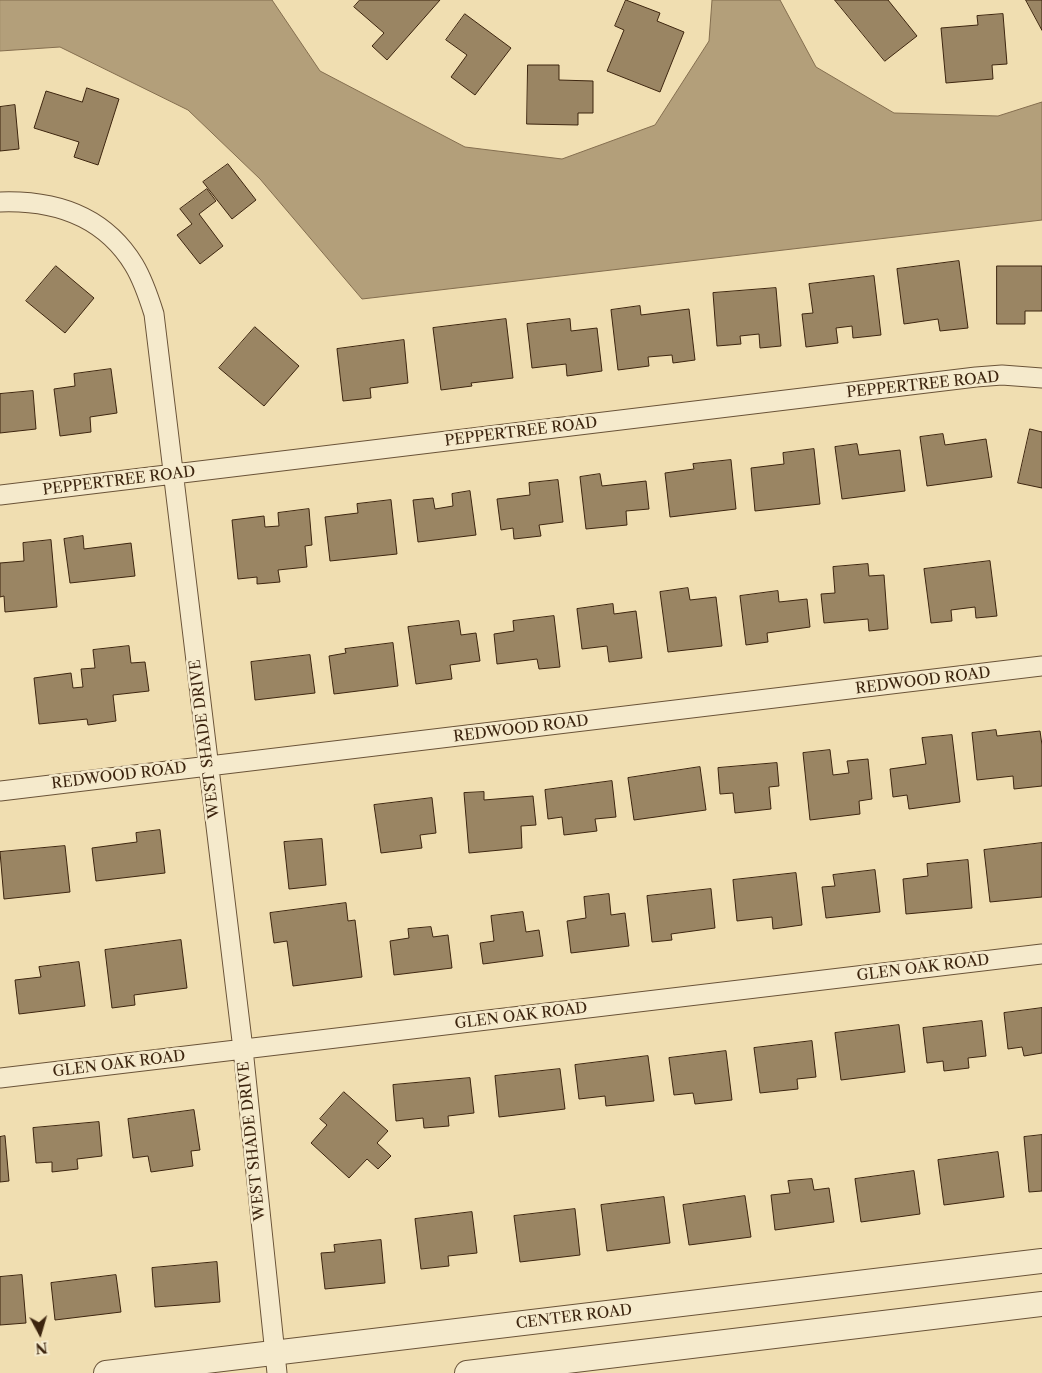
<!DOCTYPE html>
<style>
body{margin:0}
#map{position:relative;width:1042px;height:1373px;overflow:hidden;background:#f0deb1;font-family:"Libre Caslon Text",serif}
canvas{display:block}
.north{position:absolute;left:15px;top:1308px;width:50px;height:50px;-webkit-text-stroke:4px #f5eacc;paint-order:stroke;rotate:174deg;font-size:14px;font-weight:700;line-height:20px;text-align:center;color:#3d250f}
.north::after{content:'';display:block;margin:auto;width:18px;height:22px;background:#3d250f;clip-path:polygon(50% 0,100% 100%,50% 72%,0 100%)}
</style>
<div id="map">
<canvas width="1042" height="1373"></canvas>
<div class="north">N</div>
</div>
<script>
const g = document.querySelector('canvas').getContext('2d');
g.lineJoin = 'round';
function fill(path, color) {
  g.fillStyle = color;
  g.fill(path, 'evenodd');
}
function stroke(path, color, width, dash) {
  g.strokeStyle = color;
  g.lineWidth = width;
  g.lineCap = dash ? 'butt' : 'round';
  g.setLineDash(dash || []);
  g.stroke(path);
}
function label(font, color, halo, rows, align = 'center') {
  g.font = font + ' "Libre Caslon Text",serif';
  g.lineWidth = 5;
  g.setLineDash([]);
  g.textBaseline = 'middle';
  g.strokeStyle = halo;
  g.fillStyle = color;
  for (const [text, x, y, turn = 0] of rows) {
    g.save();
    g.translate(x, y);
    g.rotate((+turn || 0) * Math.PI / 180);
    g.textAlign = isNaN(turn) ? turn : align;
    if (halo) g.strokeText(text, 0, 0);
    g.fillText(text, 0, 0);
    g.restore();
  }
}
const water = new Path2D(`
 M0,0H272L320,71L465,147L562,159L655,125L709,41L712,0H780L816,67L894,113L998,116L1042,102V220L362,299L260,179L188,110L60,47L0,51Z`);
fill(water, '#b39f7a');
stroke(water, '#846e4f', 1);
const building = new Path2D(`
 M360,0H440L387,60L372,46L384,33L354,7Z
 M626,0L660,13L657,21L684,32L660,92L607,71L624,30L615,26Z
 M835,0H888L917,36L885,61Z
 M1026,0H1042V30Z
 M465,14L511,48L475,95L451,77L467,55L446,40Z
 M1003,14L1007,64L992,65L993,79L946,83L941,28L978,25L977,16Z
 M528,65H559V80L593,81V113H578V125L527,124Z
 M87,88L119,99L98,165L74,157L79,142L34,128L46,91L82,102Z
 M15,105L19,149L0,151V107Z
 M228,164L256,200L232,219L203,182Z
 M207,189L216,201L199,214L223,246L200,264L177,235L192,224L180,209Z
 M959,261L968,328L940,331L938,319L904,324L897,269Z
 M56,266L94,298L65,333L26,301Z
 M997,266H1042V311H1025V324H997Z
 M874,276L881,335L853,338L852,326L836,328L838,343L806,347L802,314L813,313L809,284Z
 M776,288L781,346L760,348L759,334L740,336L741,344L717,346L713,293Z
 M640,306L641,315L689,309L695,360L673,363L672,355L648,357L649,366L618,370L611,310Z
 M506,319L513,378L471,383L472,386L441,390L433,328Z
 M570,319L571,331L597,328L602,371L567,376L566,364L532,368L527,324Z
 M255,327L299,366L264,406L219,368Z
 M404,340L408,383L370,388L371,398L343,401L337,349Z
 M111,369L117,413L90,417L91,432L60,436L54,389L75,386L74,374Z
 M33,391L36,429L0,433V394Z
 M1030,429L1042,432V488L1018,483Z
 M943,434L945,445L986,439L992,477L927,486L920,437Z
 M857,444L859,455L900,450L905,491L842,499L835,447Z
 M814,449L820,504L755,511L751,468L784,464L783,453Z
 M731,460L736,509L670,517L665,473L694,469L693,464Z
 M600,474L602,486L646,481L649,509L626,511L627,525L586,529L580,477Z
 M558,480L563,522L539,525L541,536L514,539L513,528L501,530L497,499L530,495L529,483Z
 M470,491L476,535L418,542L413,500L433,498L435,509L453,506L452,494Z
 M391,500L397,554L330,561L325,517L358,513L357,504Z
 M309,509L312,545L305,546L307,567L278,570L280,582L257,584V577L238,579L232,520L264,516L265,527L279,526L278,513Z
 M83,536L84,549L131,543L135,576L70,583L64,539Z
 M51,540L57,607L5,612L4,596L0,597V563L24,561L23,543Z
 M990,561L997,616L976,618L975,607L951,610L952,621L931,623L924,569Z
 M868,564L869,576L884,575L888,629L869,631L868,619L824,623L821,594L835,593L833,567Z
 M688,588L690,600L716,597L722,646L668,652L660,592Z
 M778,591L779,602L807,599L810,627L767,633L768,642L746,645L740,596Z
 M613,604L614,614L636,611L642,658L609,662L607,646L582,649L577,609Z
 M554,616L560,667L539,669L537,659L497,664L494,634L514,631L513,621Z
 M459,621L461,635L476,633L480,661L450,665L452,679L416,684L408,627Z
 M393,643L398,686L334,694L329,656L346,653L345,649Z
 M129,646L131,663L145,662L149,691L113,695L116,721L88,725L87,719L39,724L34,678L71,673L73,688L83,687L81,669L95,668L93,650Z
 M310,655L315,693L255,700L251,662Z
 M996,730L997,736L1040,731L1042,745V786L1014,789L1013,776L977,780L972,733Z
 M952,735L960,802L909,809L907,795L893,797L890,769L926,764L922,738Z
 M830,750L833,775L849,773L847,761L868,759L872,799L859,801L860,814L810,820L803,753Z
 M777,763L779,786L769,787L771,809L735,813L733,793L720,794L718,768Z
 M700,767L706,810L634,820L628,778Z
 M612,781L616,817L595,819L597,831L564,835L562,817L548,819L545,790Z
 M484,792V800L533,796L536,825L521,826L522,848L469,853L464,793Z
 M432,798L436,833L420,835L422,848L381,853L374,805Z
 M160,830L165,873L96,881L92,848L137,842L136,833Z
 M322,839L326,885L289,889L284,842Z
 M1042,843V897L990,902L984,850Z
 M65,846L70,892L4,899L0,852Z
 M968,860L972,908L906,914L903,879L928,876L927,864Z
 M875,870L880,912L826,918L822,887L835,886L833,875Z
 M796,873L802,925L773,929L772,917L737,921L733,880Z
 M711,889L715,928L671,934L672,940L652,942L647,896Z
 M609,894L611,915L625,913L629,946L571,953L567,921L586,918L584,897Z
 M346,903L348,921L355,920L362,977L293,986L287,941L274,943L270,913Z
 M523,912L526,932L539,930L543,956L483,964L480,943L494,941L491,916Z
 M431,927L433,937L448,935L452,968L394,975L390,941L409,938L408,929Z
 M181,940L187,988L134,995L135,1005L112,1008L105,950Z
 M79,962L85,1006L19,1014L15,980L41,977L39,967Z
 M1042,1008V1053L1024,1056L1022,1047L1008,1049L1004,1013Z
 M982,1021L986,1056L968,1058L969,1068L944,1071L943,1061L927,1063L923,1028Z
 M899,1025L905,1072L841,1080L835,1033Z
 M812,1041L816,1077L797,1079L798,1089L760,1093L754,1048Z
 M726,1051L732,1100L695,1104L693,1093L674,1095L669,1058Z
 M648,1056L654,1101L606,1106L605,1096L579,1099L575,1065Z
 M560,1069L565,1109L499,1117L495,1076Z
 M470,1078L474,1113L448,1116L449,1126L424,1128L423,1118L396,1121L393,1085Z
 M344,1092L388,1131L377,1143L391,1156L378,1169L367,1159L349,1178L311,1143L327,1125L320,1119Z
 M194,1110L200,1150L191,1151L193,1166L151,1172L148,1156L133,1158L128,1119Z
 M99,1122L102,1156L77,1159L78,1169L52,1172V1162L36,1163L33,1128Z
 M1042,1135V1191L1029,1192L1024,1137Z
 M5,1136L9,1181L0,1182V1137Z
 M998,1152L1004,1197L944,1205L938,1160Z
 M914,1171L920,1214L861,1222L855,1179Z
 M812,1179L814,1190L829,1188L834,1222L775,1230L771,1195L790,1193L788,1181Z
 M745,1196L751,1237L689,1245L683,1205Z
 M664,1197L670,1243L607,1251L601,1205Z
 M575,1209L580,1255L520,1262L514,1216Z
 M472,1212L477,1253L448,1256L449,1266L421,1269L415,1219Z
 M381,1240L385,1283L325,1289L321,1253L335,1252L334,1245Z
 M217,1262L220,1302L155,1307L152,1268Z
 M22,1275L26,1323L0,1325V1277Z
 M116,1275L121,1312L55,1320L51,1283Z`);
fill(building, '#9a8563');
stroke(building, '#3d250f', 1);
const minor = new Path2D(`
 M0,202C56,200 104,216 134,265C143,280 149,298 154,314L243,1049L277,1373
 M0,495L976,377L1002,375L1042,378
 M0,791L1042,666
 M0,1078L1042,954`);
const tertiary = new Path2D(`
 M106,1373L1042,1261
 M467,1373L1042,1304`);
stroke(minor, '#6a5338', 21);
stroke(tertiary, '#6a5338', 26);
stroke(minor, '#f5eacc', 19);
stroke(tertiary, '#f5eacc', 24);
label('15px', '#3d250f', '#f5eacc', [
 ["PEPPERTREE ROAD",923,385,-6],
 ["PEPPERTREE ROAD",521,432,-7],
 ["PEPPERTREE ROAD",119,481,-7],
 ["REDWOOD ROAD",923,681,-7],
 ["REDWOOD ROAD",521,729,-7],
 ["WEST SHADE DRIVE",205,739,-97],
 ["REDWOOD ROAD",119,776,-7],
 ["GLEN OAK ROAD",923,968,-7],
 ["GLEN OAK ROAD",521,1016,-7],
 ["GLEN OAK ROAD",119,1064,-7],
 ["WEST SHADE DRIVE",252,1141,-96],
 ["CENTER ROAD",574,1317,-7]
]);
</script>
